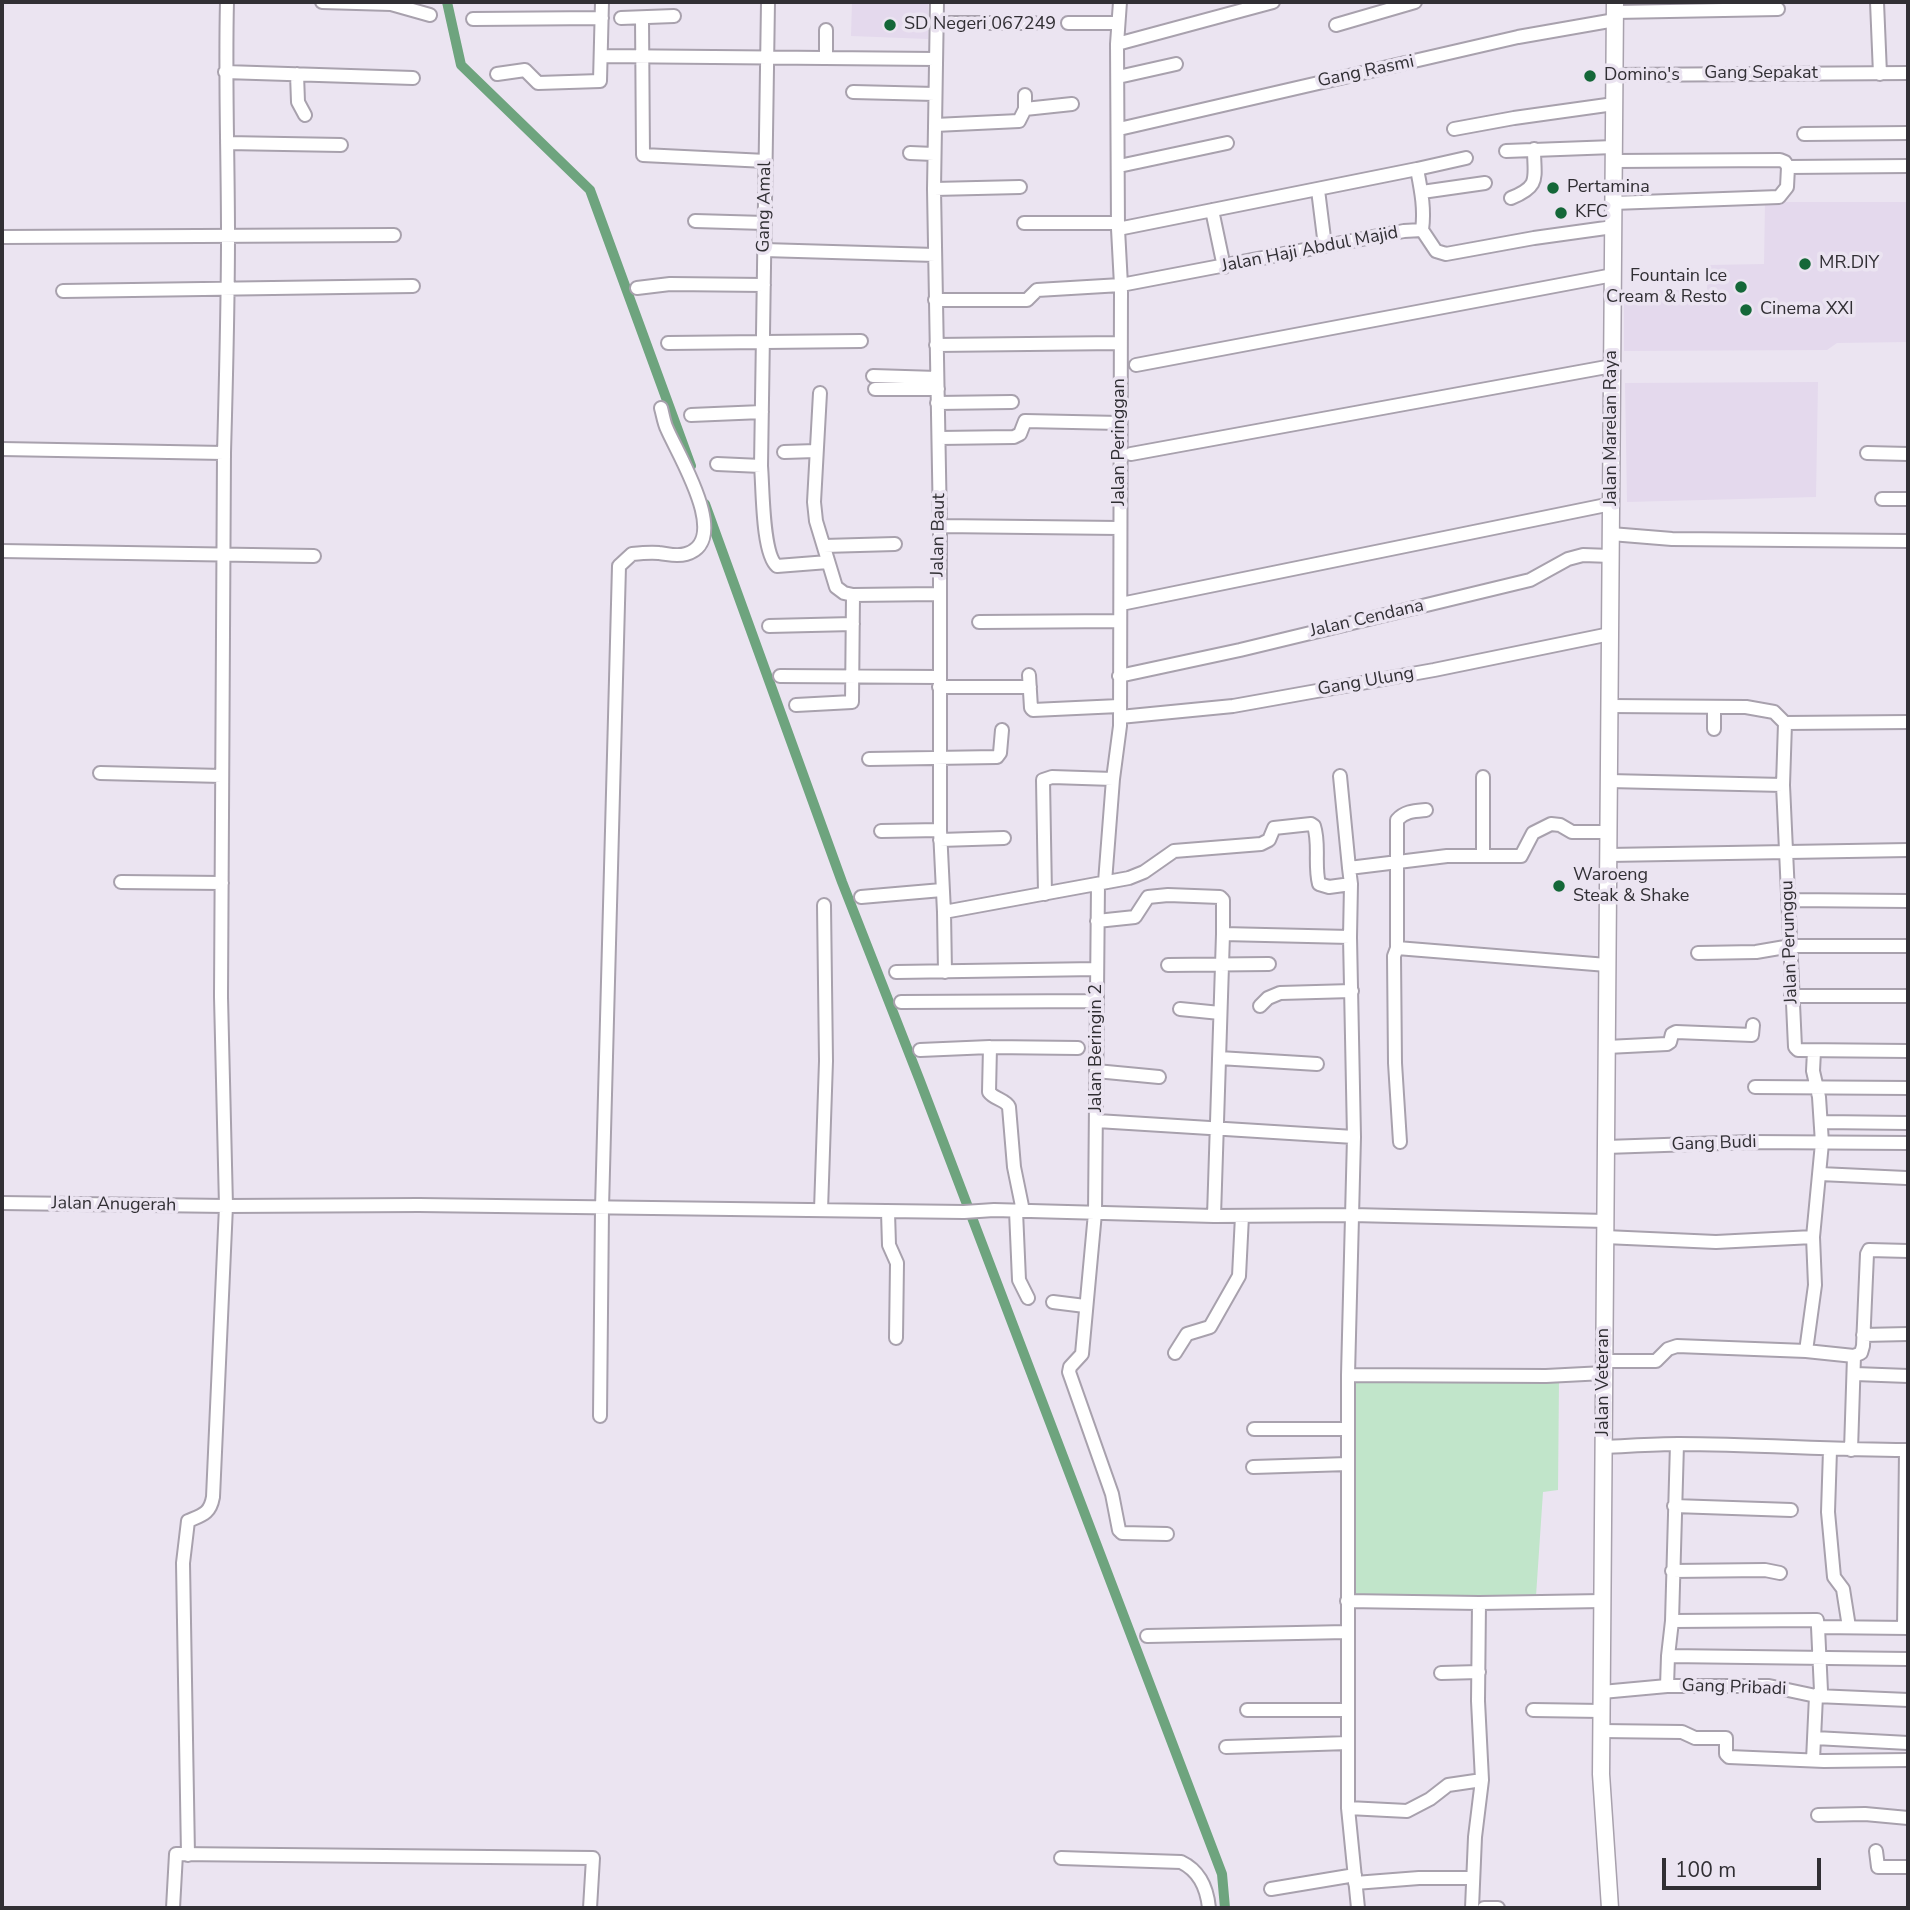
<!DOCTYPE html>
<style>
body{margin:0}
#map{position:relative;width:1910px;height:1910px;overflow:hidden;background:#ebe4f1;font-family:"Nunito Sans",sans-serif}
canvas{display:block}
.frame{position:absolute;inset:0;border:4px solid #312f34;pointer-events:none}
.scale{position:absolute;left:1662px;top:1858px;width:159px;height:32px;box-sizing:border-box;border:4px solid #312f34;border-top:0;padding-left:9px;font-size:21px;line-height:24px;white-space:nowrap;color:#312f34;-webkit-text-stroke:5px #ebe4f1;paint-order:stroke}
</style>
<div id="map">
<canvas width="1910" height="1910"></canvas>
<div class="frame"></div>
<div class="scale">100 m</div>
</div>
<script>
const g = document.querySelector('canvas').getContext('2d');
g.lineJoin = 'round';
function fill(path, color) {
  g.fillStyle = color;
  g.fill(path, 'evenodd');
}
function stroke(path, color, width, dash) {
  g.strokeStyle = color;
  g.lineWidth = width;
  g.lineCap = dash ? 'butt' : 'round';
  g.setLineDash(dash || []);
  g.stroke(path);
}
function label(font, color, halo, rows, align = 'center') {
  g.font = font + ' "Nunito Sans",sans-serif';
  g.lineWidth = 7;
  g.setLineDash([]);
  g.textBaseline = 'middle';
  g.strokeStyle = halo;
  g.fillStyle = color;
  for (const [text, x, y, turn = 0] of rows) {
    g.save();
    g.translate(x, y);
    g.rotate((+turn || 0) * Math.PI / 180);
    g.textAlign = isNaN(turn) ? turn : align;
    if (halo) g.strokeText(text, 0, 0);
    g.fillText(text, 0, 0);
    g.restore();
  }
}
fill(new Path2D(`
 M852,2H928V39L851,36Z
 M1765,202H1908V342L1837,343L1827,350L1624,351V290H1707L1708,265L1764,264Z
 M1818,382L1816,497L1627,502L1625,383Z`), '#e4d9ed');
fill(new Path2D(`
 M1559,1381L1558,1490L1543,1492L1536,1596L1351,1597L1354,1382Z`), '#c1e5ca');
stroke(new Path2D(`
 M447,2L461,65L590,190L691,466
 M705,504L842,882L920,1081L1222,1874L1225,1908`), '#6ea47e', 10);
const minor = new Path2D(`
 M322,2L391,4L430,15
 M768,2L761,466C763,487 762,554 777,566L828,562
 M937,2L934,189L940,526V830L944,912L1129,878L1144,872L1174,851L1261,844L1269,840L1274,828L1311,824L1314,826C1320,844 1314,865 1319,884L1329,887L1351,884
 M1877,2L1880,74
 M1615,12L1778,9
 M621,18L674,16
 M642,18L643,155L766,161
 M473,19L602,18
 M937,23H1034
 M1068,23H1118
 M1336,25L1415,2
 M1117,44L1273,2
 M602,56L936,59
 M826,58V30
 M225,72L413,78
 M297,74L298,102L305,115
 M497,74L525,70L538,83L600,81L602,2
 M1614,75L1908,73
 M1118,77L1176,64
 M853,92L935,94
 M1025,109L1072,104
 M935,125L1019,121L1025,109V95
 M1119,129L1518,37L1615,20
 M1454,129L1514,118L1614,104
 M1804,134L1908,133
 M227,143L341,145
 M1506,151L1614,147
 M910,153L934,154
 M1614,161L1780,160L1785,162L1788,167
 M1119,166L1227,143
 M1417,169L1466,158
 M934,189L1020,187
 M1318,190L1325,246
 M1422,192L1485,183
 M1511,198C1541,186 1534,178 1534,149
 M1613,203L1779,197L1787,187L1788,167L1908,166
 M1212,210L1224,267
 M695,221L765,223
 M1024,223H1118
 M1118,229L1417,169C1421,190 1425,209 1422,230
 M1422,230L1436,251L1446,254L1534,238L1613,227
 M2,237L394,235
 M764,250L935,255
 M637,288L670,284L764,285
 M63,291L413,286
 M935,300H1027L1037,290L1121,285L1404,231L1422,230
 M668,343L861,341
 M936,345L1120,343
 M1136,365L1613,275
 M873,376L937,378
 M875,389H938
 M820,393L814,502L816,521L836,587L844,593L853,595L938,594
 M937,403L1012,402
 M691,415L762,412
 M939,438L1014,437L1020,434L1025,421L1120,423
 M2,449L224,453
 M784,452L816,451
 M1867,453L1908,454
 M1131,454L1612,366
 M717,464L761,466
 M1882,499H1908
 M940,526L1119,528
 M1611,534L1672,539L1908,541
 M824,546L895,544
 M2,551L314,556
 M1121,604L1611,504
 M979,622L1120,621
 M769,626L853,624
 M1029,675L1031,708L1033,710L1119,706
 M780,676L939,677
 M1119,676L1240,650L1530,580L1568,559L1583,555L1611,556
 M939,687H1030
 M796,705L852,702L853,595
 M1610,706L1746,707L1774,712L1785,723
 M1120,717L1233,706L1434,670L1610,634
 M1785,723L1783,785L1795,1047L1798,1050L1908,1051
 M1785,723L1908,722
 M1714,729V707
 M869,759L997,757L1000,753L1002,730
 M100,773L222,776
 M1340,776L1349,868
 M1483,777V856
 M1609,781L1783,785
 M881,831L940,830
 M940,840L1004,838
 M1608,855L1908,850
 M121,882L222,883
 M1105,882L1113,779L1120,726L1121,285L1118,229L1117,44L1120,2
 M1098,884L1095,1213L1082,1354L1070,1367L1069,1372L1112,1494L1119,1530L1122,1533L1167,1534
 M1045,894L1043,780L1052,777L1113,779
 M861,897L942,890
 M1789,900L1908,901
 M944,912L945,972
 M1097,921L1135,917L1148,897L1168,895L1220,897L1223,900V934
 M1397,948V820C1405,811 1415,811 1426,810
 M1698,953L1756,952L1791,946H1908
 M1168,965L1269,964
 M896,972L1097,969
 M1791,996H1908
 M901,1002L1097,1001
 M1260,1006L1268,998L1280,993L1352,991
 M1180,1009L1220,1013
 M990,1047L989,1092C994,1099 1006,1100 1009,1107L1014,1167L1023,1211
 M1607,1047L1667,1044L1670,1042L1672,1034L1676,1032L1752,1035L1753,1025
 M920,1050L990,1047L1078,1048
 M1219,1058L1317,1064
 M1096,1071L1159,1077
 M1755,1087L1908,1088
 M1097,1121L1354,1137
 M1822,1122L1908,1123
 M1400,1142L1395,1063L1394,956L1397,948L1607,965
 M1606,1147L1751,1142L1908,1143
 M1820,1174L1906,1178
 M2,1203L226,1206L419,1205L964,1212L994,1210L1214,1216L1352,1215L1606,1221
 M821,1210L826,1061L824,905
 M1016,1211L1019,1280L1028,1298
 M888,1212L889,1245L897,1263L896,1338
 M1214,1216L1223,934L1350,937
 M1605,1237L1716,1242L1813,1237
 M1053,1302L1085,1306
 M1863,1335L1908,1334
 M1806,1351L1815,1285L1813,1237L1822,1143L1819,1097L1813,1071L1814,1051
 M1175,1353L1187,1334L1210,1327L1239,1276L1242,1216
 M1604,1361H1656L1668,1349L1677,1346L1806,1351L1854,1356L1861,1353L1863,1346L1867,1254L1869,1250L1908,1251
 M1855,1374L1908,1376
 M1348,1375L1546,1376L1604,1373
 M600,1416L602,1208L619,566L632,554C641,553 651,552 659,553C669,554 676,557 686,554C732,541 678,455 667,429C664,423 663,415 661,408
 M1254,1429H1348
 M1604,1447C1629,1446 1654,1444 1679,1444C1755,1444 1830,1450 1906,1450L1904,1628
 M1830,1450L1828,1512L1834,1577L1843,1589L1849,1627
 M1851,1450L1854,1356
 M1253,1467L1348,1464
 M1674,1506L1791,1510
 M1672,1571L1765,1570L1780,1573
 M1347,1601L1479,1603L1603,1601
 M1672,1621L1817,1620L1818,1627L1908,1628
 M1147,1636L1347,1632
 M1668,1656L1908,1659
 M1441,1673L1479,1672
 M1667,1686L1668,1656L1672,1621L1677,1444
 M1602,1692L1667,1686H1769L1816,1696L1908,1700
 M1247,1710H1347
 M1533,1710L1602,1711
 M1602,1731L1682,1732L1695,1738H1726V1754L1729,1757L1824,1761L1908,1760
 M1815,1738L1908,1743
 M1226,1747L1348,1743
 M1813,1760L1816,1696L1821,1691L1818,1627
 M1348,1808L1407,1811L1430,1799L1448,1785L1482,1780
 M1818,1815L1865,1814L1908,1818
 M1876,1851L1878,1867H1908
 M188,1855L183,1563L188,1521C202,1515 210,1514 213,1497L226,1206L221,997L224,453C226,381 228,308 228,235C228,158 225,80 227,2
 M1061,1858L1181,1862C1200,1871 1207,1888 1209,1908
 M1355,1883L1419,1878H1473
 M1271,1889L1355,1875
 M173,1908L176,1854L593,1858L590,1908
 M1358,1908L1348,1808V1375L1354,1137L1350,937L1351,884L1349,868L1447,856H1521L1533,833L1551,824L1560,825L1572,832H1609
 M1472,1908L1475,1837L1482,1780L1478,1701L1479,1603
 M1484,1908H1498`);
const major = new Path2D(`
 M1610,1908L1601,1774L1615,2`);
stroke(minor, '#a8a1ad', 16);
stroke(major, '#a8a1ad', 19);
stroke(minor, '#fff', 12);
stroke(major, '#fff', 16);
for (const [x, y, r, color] of [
 [890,25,7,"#146738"],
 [1590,76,7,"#146738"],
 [1553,188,7,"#146738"],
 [1561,213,7,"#146738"],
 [1805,264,7,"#146738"],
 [1741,287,7,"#146738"],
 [1746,310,7,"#146738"],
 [1559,886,7,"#146738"]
]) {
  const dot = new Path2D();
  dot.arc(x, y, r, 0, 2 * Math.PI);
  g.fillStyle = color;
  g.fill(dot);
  stroke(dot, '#ebe4f1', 2.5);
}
label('18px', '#312f34', '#ebe4f1', [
 ["SD Negeri 067249",904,25],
 ["Domino's",1604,76],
 ["Pertamina",1567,188],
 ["KFC",1575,213],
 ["MR.DIY",1819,264],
 ["Fountain Ice",1727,277,"right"],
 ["Cream & Resto",1727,298,"right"],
 ["Cinema XXI",1760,310],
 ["Waroeng",1573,876],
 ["Steak & Shake",1573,897]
], 'left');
label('18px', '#312f34', '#ebe4f1', [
 ["Gang Rasmi",1366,72,-12],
 ["Gang Sepakat",1761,74],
 ["Gang Amal",765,207,-89],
 ["Jalan Haji Abdul Majid",1310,250,-11],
 ["Jalan Marelan Raya",1612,428,-90],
 ["Jalan Peringgan",1120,442,-90],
 ["Jalan Baut",939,535,-89],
 ["Jalan Cendana",1367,619,-13],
 ["Gang Ulung",1366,682,-10],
 ["Jalan Perunggu",1790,942,-92],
 ["Jalan Beringin 2",1097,1048,-90],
 ["Gang Budi",1714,1144,-2],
 ["Jalan Anugerah",114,1205,1],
 ["Jalan Veteran",1604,1382,-90],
 ["Gang Pribadi",1734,1688,2]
]);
</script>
